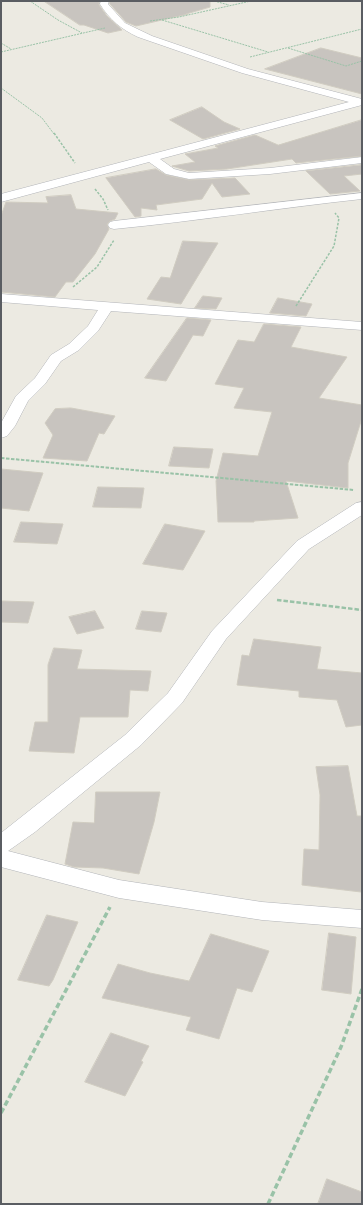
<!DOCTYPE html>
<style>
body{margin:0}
#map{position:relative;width:363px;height:1205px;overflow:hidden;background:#eceae2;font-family:"Open Sans",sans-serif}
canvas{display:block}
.frame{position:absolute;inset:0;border:2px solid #5a5d62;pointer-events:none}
</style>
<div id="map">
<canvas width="363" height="1205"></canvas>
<div class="frame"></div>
</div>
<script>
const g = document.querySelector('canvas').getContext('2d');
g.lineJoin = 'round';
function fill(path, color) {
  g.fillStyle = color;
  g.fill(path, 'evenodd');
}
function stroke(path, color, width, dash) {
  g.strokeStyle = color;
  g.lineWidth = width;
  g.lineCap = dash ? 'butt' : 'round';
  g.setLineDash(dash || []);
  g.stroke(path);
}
const building = new Path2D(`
 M44,1H99V5L107,16L122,30L108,33L84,25H80Z
 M110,1H210V7L186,14H188L136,26L126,22L110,4Z
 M321,48L362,58V94L265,69Z
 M202,107L224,122L240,129L203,139L170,120Z
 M362,120V156L296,163L292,159L227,169L189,171L172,166L195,162L185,154L218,148L215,146L255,135L278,145Z
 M362,165V174L344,176L360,191L330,194L306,171Z
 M156,169L166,175L189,180L235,178L250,194L222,197L212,183L202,199L156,205L157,210L141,208V216L135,217L106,178Z
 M71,195L76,209L118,213L115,219L110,221L107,224L109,229L95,254L73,282H66L55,297L1,292V216L6,202L48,203L46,197Z
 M183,241L218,243L181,304L147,299L161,277L170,278Z
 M203,296L222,298L216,309L195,308Z
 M278,298L312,304L306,316L270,313Z
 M187,318L211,320L203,336L193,335L166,381L145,378Z
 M264,324L301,327L291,347L347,357L319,398L362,405V418L348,463V488L286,481L298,518L254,521V522H218L216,481L223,453L258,456L272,412L234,408L244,388L215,384L238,340L254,342Z
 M71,408L115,416L104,434L99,433L87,461L43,458L53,435L45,423L55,409Z
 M174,447L213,449L209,468L169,466Z
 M1,469L43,473L29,511L1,508Z
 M98,487L144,488L141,508L93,507Z
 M21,522L63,524L57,544L14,542Z
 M165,524L205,531L183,570L143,564Z
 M1,601L34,602L28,623L1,622Z
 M95,611L104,628L77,634L69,617Z
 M142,611L167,613L161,632L136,629Z
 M254,639L321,647L317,669L362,673V725L346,727L337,700L299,697V691L237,685L242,655L249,656Z
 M54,648L82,650L77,669L151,671L148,691L130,690L128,717H80L74,753L29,751L35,722H48V665Z
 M348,766L357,816H362L361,892L302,885L304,849L319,850L320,795L316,767Z
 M96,792H160L154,822L139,874L103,868L74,867L65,864L73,822L94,823Z
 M47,915L78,922L53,980L49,986L18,980Z
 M329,933L356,937L351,994L322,990Z
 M211,934L269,951L252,992L237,988L219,1039L186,1030L191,1017L102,998L118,964L150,973L189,981Z
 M111,1033L149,1046L141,1061L143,1062L125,1096L85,1082Z
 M327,1179L362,1192V1204H318Z`);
fill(building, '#c8c4bf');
stroke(building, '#d0ccc1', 1);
const street = new Path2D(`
 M101,1H109L108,4L125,23L152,36L248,69L362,99V105L160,159L174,169L189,173L270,168L362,157V163L270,174L189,179L166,174L149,162L1,202V194L349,102L242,73L138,37C121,29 110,20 100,4Z
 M362,193V199C279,208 197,221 114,229L110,228L108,225L110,222L114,221Z
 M1,294L362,322V330L111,311L98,331L79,350L61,361L45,384L28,401L15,426L7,436L1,438V423L16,396L35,378L51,355L69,344L88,326L98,310L1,302Z
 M362,502V515L309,549L226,639L182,703L141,745L35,832L8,851L119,880L262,902L362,910V928L262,920L119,898L1,867V833L125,735L168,693L212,631L297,541L356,503Z`);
stroke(street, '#b2b4b8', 1);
stroke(new Path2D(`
 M30,1L58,20L82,33
 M214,1L229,5
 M162,20L268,52
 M150,21L179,17L251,1
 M1,43L11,49
 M288,48L346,66L362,61
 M1,52L105,28
 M250,57L362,29
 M1,88L42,118L54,134`), '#99c2a7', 1, [2, 1]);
stroke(new Path2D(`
 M54,133L75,163
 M95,189L103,199L108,210
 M73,287L97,267L114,240
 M296,306L334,246L339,218L335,213`), '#99c2a7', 1.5, [2.5, 1.5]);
stroke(new Path2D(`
 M1,458L354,490`), '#99c2a7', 2, [3.5, 1.5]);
stroke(new Path2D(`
 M277,600L362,610`), '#99c2a7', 2.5, [4.5, 2]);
stroke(new Path2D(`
 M1,1113L110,907
 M268,1204L341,1047L362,989`), '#99c2a7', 3.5, [5.5, 3]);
fill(street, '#fff');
</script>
